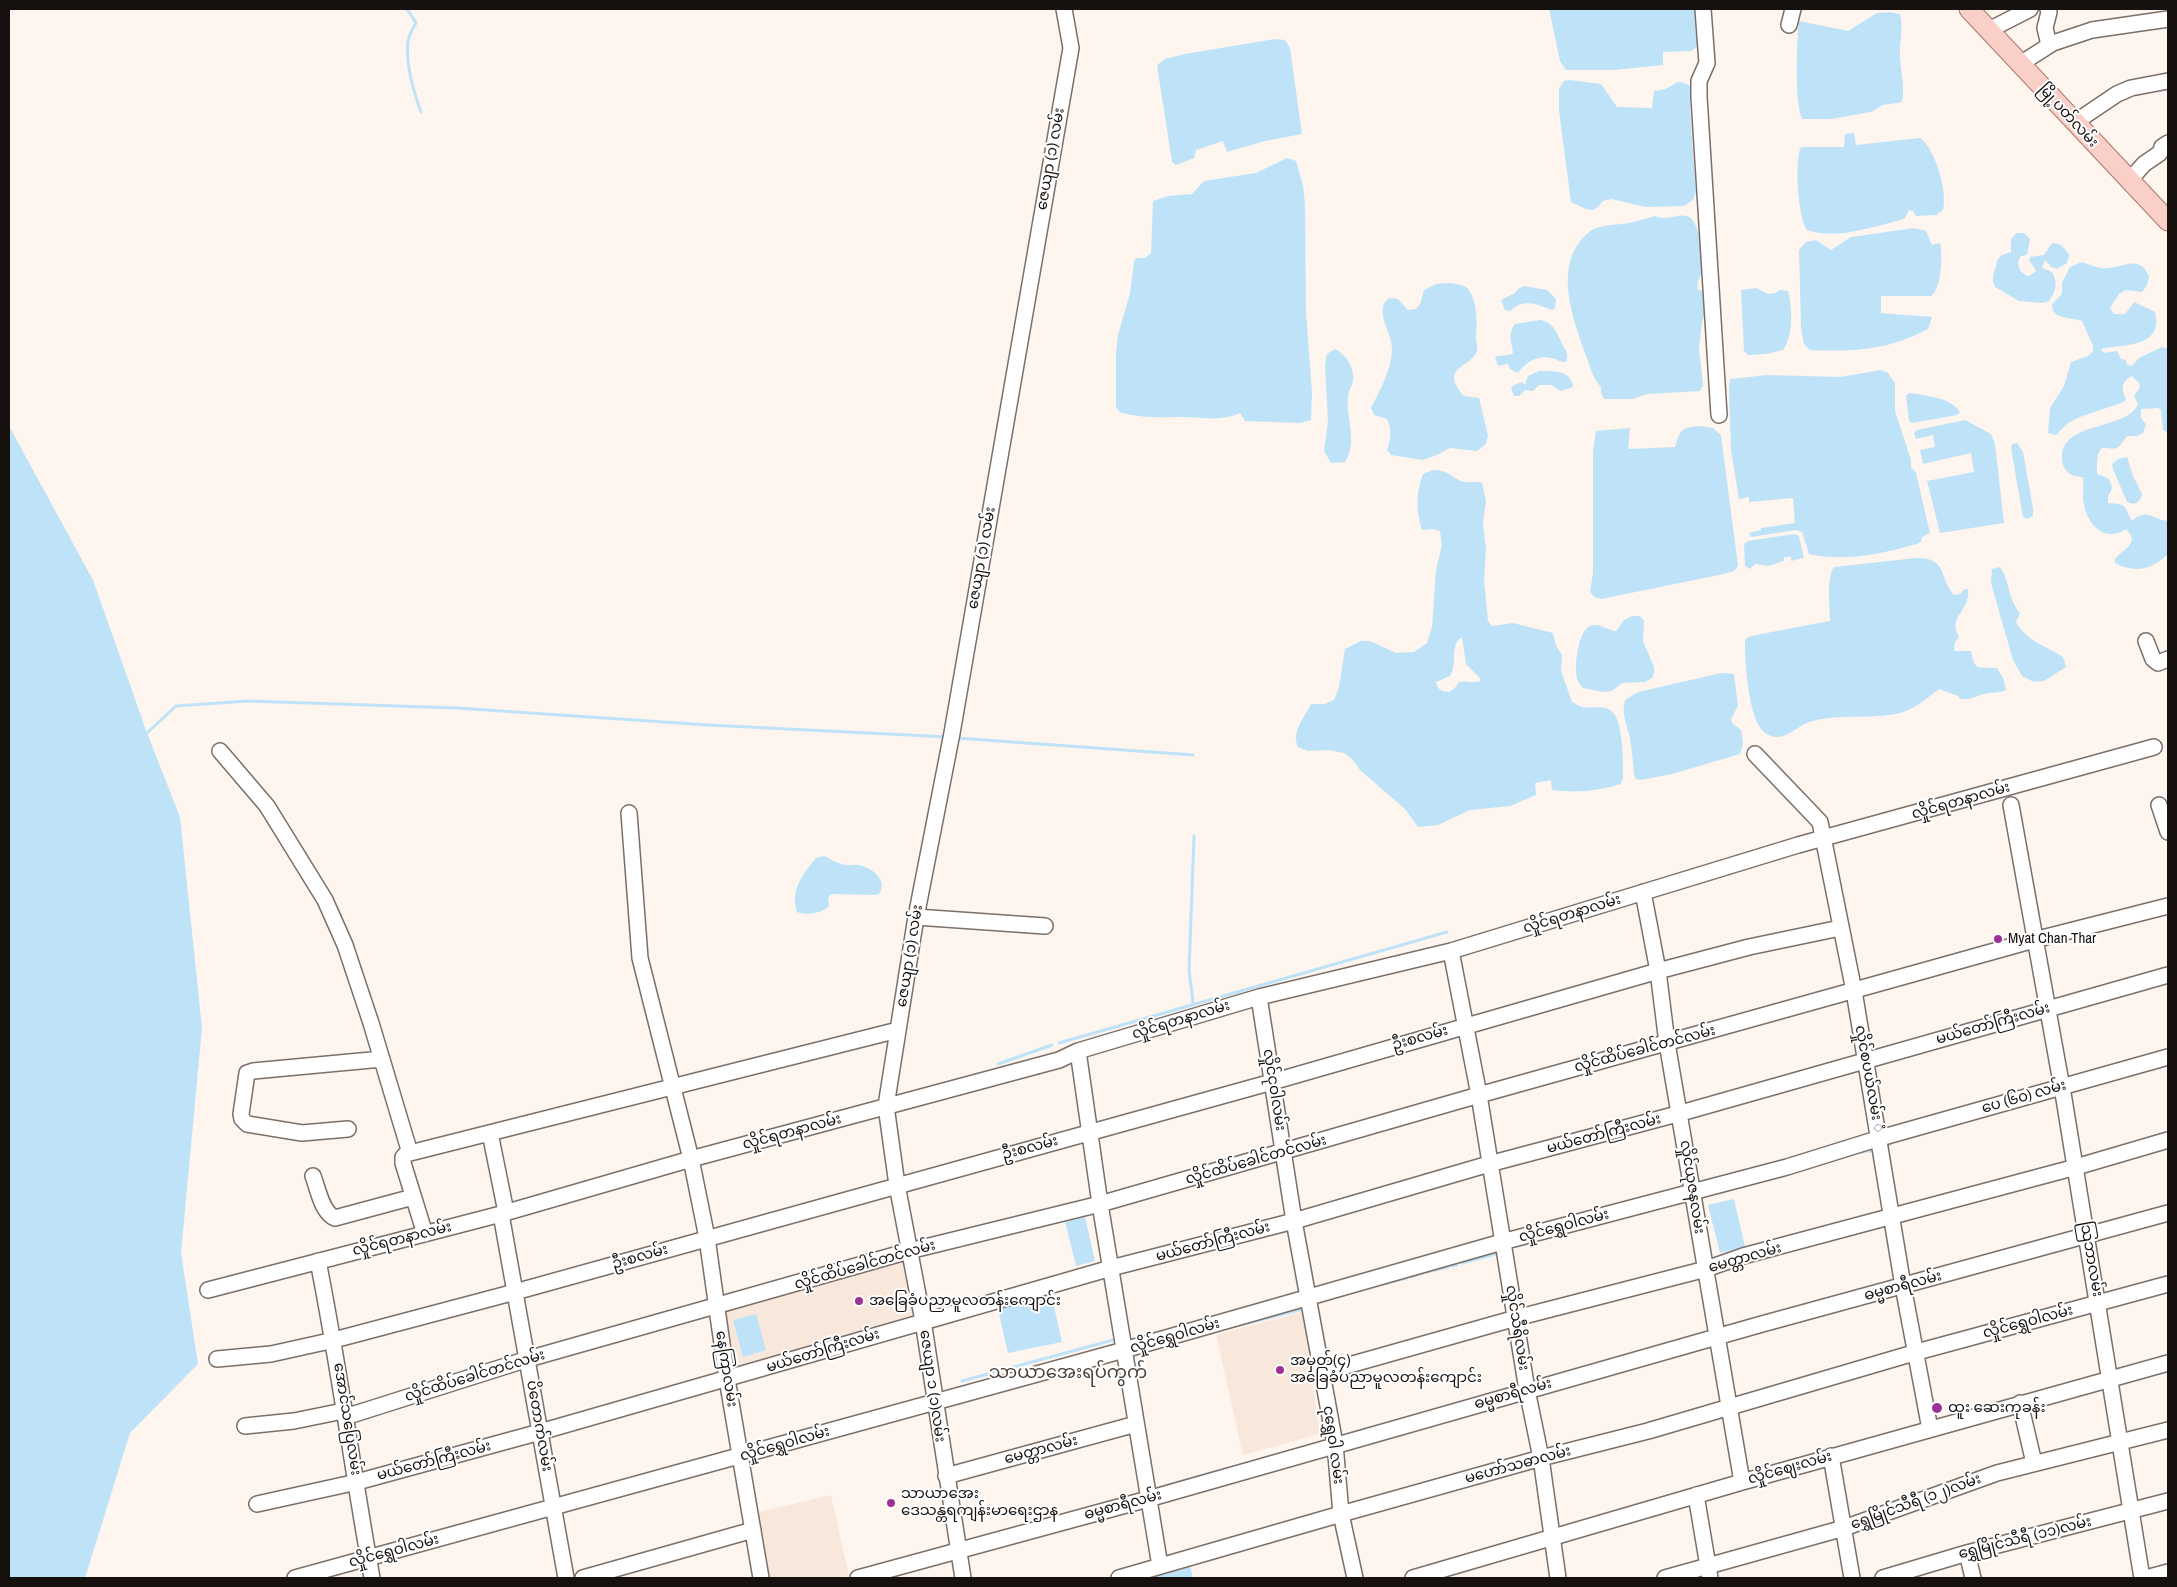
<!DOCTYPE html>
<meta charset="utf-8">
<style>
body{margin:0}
#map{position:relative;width:2177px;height:1587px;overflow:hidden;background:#fdf5ee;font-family:"Archivo Narrow",sans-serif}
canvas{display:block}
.frame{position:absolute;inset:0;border:10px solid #16110e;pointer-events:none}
</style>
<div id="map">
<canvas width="2177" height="1587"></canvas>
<div class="frame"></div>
</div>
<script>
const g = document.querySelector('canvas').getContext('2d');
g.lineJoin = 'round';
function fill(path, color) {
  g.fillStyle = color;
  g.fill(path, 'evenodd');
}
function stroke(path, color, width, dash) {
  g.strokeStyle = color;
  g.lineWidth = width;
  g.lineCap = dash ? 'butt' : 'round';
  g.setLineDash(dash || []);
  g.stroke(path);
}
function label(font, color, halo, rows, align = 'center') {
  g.font = font + ' "Archivo Narrow","Noto Sans Myanmar",sans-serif';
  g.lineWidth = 4;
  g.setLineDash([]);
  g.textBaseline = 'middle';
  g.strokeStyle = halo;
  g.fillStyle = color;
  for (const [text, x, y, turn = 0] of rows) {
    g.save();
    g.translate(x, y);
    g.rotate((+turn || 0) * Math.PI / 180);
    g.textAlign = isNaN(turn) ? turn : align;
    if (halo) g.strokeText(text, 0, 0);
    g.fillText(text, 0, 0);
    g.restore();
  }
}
fill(new Path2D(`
 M905,1258L915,1320L733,1375L719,1308Z
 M1302,1312L1320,1434L1243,1455L1216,1335Z
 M831,1495L849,1576L837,1578H767L755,1513Z`), '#f8e8dc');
fill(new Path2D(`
 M1549,9H1694L1696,36L1698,39L1697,47L1691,51L1663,52V65L1614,70H1566L1560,61Z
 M1890,12L1900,14C1904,30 1899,43 1900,58C1901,72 1905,88 1902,102L1883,105L1871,112L1831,119H1803C1794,109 1797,37 1799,21L1848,31L1877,13Z
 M1275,39L1285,40L1290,48L1302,134L1265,141L1227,152L1223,141L1196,150L1194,158L1176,165L1172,162L1157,65L1165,59L1185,54Z
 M1570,80L1601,84L1617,107L1652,108L1654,91C1658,90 1664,90 1667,88C1677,84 1677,78 1690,86V111L1696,192L1693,200L1684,206L1646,207L1611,199L1603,201L1598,207L1593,210L1586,209L1571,202L1559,111V89L1564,81Z
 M1854,133L1856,145L1920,138C1935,148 1948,192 1943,210L1936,215L1916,216L1913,211L1909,210L1905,218L1897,221C1868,228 1836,240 1807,230C1798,219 1794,159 1801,147H1844L1845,134Z
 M1287,158L1296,161L1303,185L1305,204L1306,312L1312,393L1311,420L1300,423L1245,421L1240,413C1222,421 1205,418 1186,417C1161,417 1144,419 1119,412L1116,406V353L1118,335L1130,293L1134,262L1136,258H1145L1151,253L1153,201L1168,196L1192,194L1204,181L1256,173Z
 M1655,216C1669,222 1677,212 1689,217C1699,221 1704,258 1703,268C1701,278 1696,279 1698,290L1705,291L1706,309L1702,321L1699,348L1703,385L1700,391L1647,394L1633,399H1604L1601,393V387C1592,378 1590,365 1585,353C1572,316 1552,263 1589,232C1600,223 1620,226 1633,222C1641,220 1648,218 1655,216Z
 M1914,228L1926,231L1932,245L1940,243C1943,254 1941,290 1931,296H1881V313L1932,317L1928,329C1889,350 1854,352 1810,350L1804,344L1801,327L1799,250L1806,242L1816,240L1831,250L1851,237Z
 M2017,233H2024L2030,239L2027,255L2021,256C2015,264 2020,274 2029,276L2036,271L2029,260L2030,257L2044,255L2052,243C2061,243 2065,248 2069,255L2067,263L2057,269L2051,267L2045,260L2042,268L2052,272C2058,283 2056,291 2049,301L2042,303L2019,301L1995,287L1993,282V276L1998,259L2002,255L2011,252V239Z
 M2082,262C2088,264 2095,267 2101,268C2120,271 2139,251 2149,277L2147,285L2142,292L2126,290L2119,294L2110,308L2114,314H2125L2134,302L2155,312C2164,346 2126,345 2104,348L2101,350L2104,353L2117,351L2121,359L2126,360L2127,365L2132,366L2139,358L2162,347L2168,349V433L2163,430L2161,410L2158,408L2141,409V418L2146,424L2143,433L2137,436H2127C2116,450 2121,449 2102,448C2096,453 2097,465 2097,474L2108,478C2113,486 2113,489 2108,496V503C2128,504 2123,505 2132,521C2147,507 2153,520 2168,521V554C2153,569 2135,574 2115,563V559C2123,549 2141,543 2126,529C2106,543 2088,526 2084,505C2082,496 2084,486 2083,477C2074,476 2069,476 2064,467C2062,463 2062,460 2062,456C2063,421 2128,430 2138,404L2134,396L2139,389L2140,384L2132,376C2122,381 2120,389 2126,399L2124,402L2080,417L2068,423L2056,435L2048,433L2050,408L2064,386L2071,362L2088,356L2093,352V346L2082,321C2071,317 2051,320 2052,304L2062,294V283L2070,267Z
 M1450,283C1456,284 1464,284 1468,289C1478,302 1477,322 1476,338C1476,341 1478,346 1477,350C1474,367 1437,366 1464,396L1479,398L1488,435L1486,444L1477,451L1450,448L1437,455L1423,460L1391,455L1387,450C1391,438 1392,431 1387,419L1374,415L1371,408C1380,391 1392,368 1392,349C1392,332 1373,310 1389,298L1398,299L1408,310L1416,309L1420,304L1424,290L1436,284Z
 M1524,286L1547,290L1556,299L1555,308L1552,310C1536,304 1524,298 1510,311L1505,310L1501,300L1515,293L1518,289Z
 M1757,288C1766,293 1771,297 1780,290L1788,291C1792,309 1794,334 1783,350L1766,354L1748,355L1744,351L1741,290Z
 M1540,320C1553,323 1555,329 1560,339C1563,348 1570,352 1566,362C1561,362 1559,361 1555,359C1539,354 1527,361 1518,373L1510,369L1508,364L1498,366L1495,357C1501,354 1506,357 1513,353C1512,343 1507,334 1515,324Z
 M1335,349C1345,354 1351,363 1353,374C1355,383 1349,388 1348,396C1346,419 1358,441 1345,462L1331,463L1324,451L1328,422L1325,365L1327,354Z
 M1881,370L1888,373L1895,383V411L1911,460V467L1916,473L1930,533L1922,537L1921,542L1917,544C1881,554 1846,562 1809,554L1802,532L1796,530L1751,537L1749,533L1761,530V528L1795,523L1793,498L1749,502V497L1739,499L1731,450L1729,386L1730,379L1768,375L1840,377Z
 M1539,371C1553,371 1572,370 1573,387L1561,391L1551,385H1539L1533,391L1525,390L1519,396H1514L1511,388L1514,385L1522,382L1525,385L1528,376Z
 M1909,393C1924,395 1952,398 1960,412L1957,415L1912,423L1909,421L1906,396Z
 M1965,420L1991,434L1995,444L2004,523L1940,533L1927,481L1974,472L1971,453L1923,464L1920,450L1935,447L1933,435L1916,439L1914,433L1917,430Z
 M9,426L93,580L147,733L180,817L202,1028L181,1253L198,1364L130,1433L85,1578H9Z
 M1700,426L1713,428L1721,435L1738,566L1734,571L1719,575L1601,599L1594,597L1590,592L1593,573V451L1596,431L1630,428L1628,449L1675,447C1681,428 1681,428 1700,426Z
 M2017,443L2023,452L2033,508V516L2027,519L2023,517L2011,448L2012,444Z
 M2127,457L2133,476L2142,494C2140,502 2136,506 2127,502L2113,469L2112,464L2118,459Z
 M1433,470C1451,470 1454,481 1466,482C1472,483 1476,481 1482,483L1486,501L1483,523L1486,549L1484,580L1488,621L1492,626L1513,623L1553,633L1556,646L1562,655L1561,671L1572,702C1575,703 1579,706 1582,707C1591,709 1602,705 1610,710C1624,718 1623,763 1623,778L1621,784C1597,791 1577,793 1552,790L1551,780L1535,783L1536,795L1510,806L1470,810L1438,825L1418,827L1405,809L1360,770L1352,759L1344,753L1329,750L1308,751L1298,747C1291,732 1304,718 1311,704H1324L1334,700L1339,687L1345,649L1361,641H1370L1396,653L1414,652L1427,643L1432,627L1436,570L1442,545L1440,531L1432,529L1422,530C1416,511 1416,492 1423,474ZM1462,638L1466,664L1480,678V681C1472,684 1466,680 1459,682C1453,692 1448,695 1438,688L1436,682L1450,676C1458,663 1450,651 1459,639Z
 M1794,534L1799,536L1804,558L1791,561V557H1784V561L1768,566L1755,564L1750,569L1745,566L1744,544L1748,541Z
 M1916,558C1949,558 1938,577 1954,595L1960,594L1965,589H1968C1971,611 1947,616 1959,637L1955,642L1954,651H1971C1975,674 1980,666 1997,668L2003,678L2006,690C1999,693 1996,692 1989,693C1978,694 1974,700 1960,699L1958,696L1939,689C1927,698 1915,709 1900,713C1870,720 1838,713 1809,722C1795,727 1783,744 1767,734C1748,724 1745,661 1745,640L1748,637L1756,635L1830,621C1830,608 1826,576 1834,567Z
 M2000,567C2010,581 2008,599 2020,613L2016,622C2026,641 2046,646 2063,657L2066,667L2044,681L2034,682L2022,676L2013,660L1991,583L1992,569Z
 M1632,616H1640L1644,621L1643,641L1654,667V673L1652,678L1645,682L1622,683L1612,691L1602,692L1583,688C1580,685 1578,682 1577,678C1574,667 1578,631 1590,626C1600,622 1607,631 1616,631L1624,620Z
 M1721,673L1734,674L1738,706L1731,719L1732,723L1741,730L1743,743L1740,754L1672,774L1641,780L1636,779L1634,774C1633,762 1632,750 1630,738C1627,724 1621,715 1625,700L1638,692Z
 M824,856C831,859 838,864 846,865C850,866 854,864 858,865C871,867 889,880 879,894L875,895L831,894L828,898L829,906C823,913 806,916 797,912C790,890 802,875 816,858Z
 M1734,1199L1745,1247L1720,1253L1708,1205Z
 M1085,1217L1095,1261L1076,1266L1065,1222Z
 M1051,1294L1062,1342L1008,1353L997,1305Z
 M756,1314L766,1350L743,1357L733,1320Z
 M1190,1565L1193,1578H1149L1148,1576Z`), '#bee3f9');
stroke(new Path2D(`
 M407,9L416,23C413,28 409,35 408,41C405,64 413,90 421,112
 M147,733L176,706L248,701L457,708L708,725L948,737
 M957,738L1193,755
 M1193,1003L1189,970L1194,836
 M1059,1043L1447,932
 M998,1064L1052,1045
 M1887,1147L1893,1141
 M1854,1153L1875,1150
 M1462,1263L1499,1253
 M1452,1266L1457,1265
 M1427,1272L1448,1267
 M1411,1277L1423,1273
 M1398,1280L1407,1278
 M1382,1284L1395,1281
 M1228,1328L1307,1308
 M962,1381L1117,1339
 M1161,1487L1225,1469`), '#bee3f9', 3);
const minor = new Path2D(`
 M1703,9L1707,63L1699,81V97L1719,415
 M2048,9L2049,12L2045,28L2049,45
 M1789,25L1793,9
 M1989,30L2030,9
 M2020,64L2053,43L2092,30L2168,19
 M2074,123L2117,94L2131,88L2168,81
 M2129,181L2144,164L2160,153L2162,147L2168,143
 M2146,641L2153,659L2158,663L2168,659
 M220,751L267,806L325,900L345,945L371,1023L410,1153
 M1755,754L1820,822L1854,991L1903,1286L1930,1429
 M2011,805L2064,1099L2142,1578
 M2159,805L2168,832
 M629,813L640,958L691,1159L707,1238L727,1379L761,1578
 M1643,892L1658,971L1667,1043L1742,1482
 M916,917L1045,926
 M1451,951L1479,1095L1527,1390L1541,1458L1558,1578
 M1259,997L1294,1221L1335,1444L1341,1514L1355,1578
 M1078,1051L1100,1204L1160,1566
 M348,1129L302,1133L247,1124L242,1119L241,1114L247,1073L253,1071L382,1059
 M490,1133L506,1212
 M313,1176C318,1189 322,1213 335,1218L413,1197
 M501,1214L566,1578
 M425,1234L403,1163V1157L406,1154L898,1030
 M318,1261C339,1366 353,1473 372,1578
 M208,1290L501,1214L691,1159L1059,1060L1078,1051L1259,997L1451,951L1798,845L2154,747
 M217,1359L271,1354L334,1340L515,1292L1272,1082L1658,971L1749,947L1840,928
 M1321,1373L1516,1318L1706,1269L1743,1256L2076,1167L2168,1140
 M2020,1403L2034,1463
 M345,1417L528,1359L909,1251L1100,1204L1479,1095L2034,940L2168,906
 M245,1426L294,1421L343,1411
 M1831,1456L1852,1578
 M946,1476L1136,1424
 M1696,1495L1710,1578
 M257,1504L357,1482L540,1432L1111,1268L1294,1221L1489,1164L1681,1113L2168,975
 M1967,1553L1973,1578
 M295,1578L1124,1350L1502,1242L1787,1167L1880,1138L2168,1057
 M583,1578L753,1530
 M858,1578L1148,1499L1762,1324L2168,1213
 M963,1578L923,1321L897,1185L886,1106L916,917L952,733L1071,48L1064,9
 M1119,1578L1341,1514L1541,1458L1648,1431L1917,1352L2168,1284
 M1413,1578L1742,1482L2168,1363
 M1665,1578L1844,1528L1997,1473L2168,1430
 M1883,1578L1967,1553L2168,1501
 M2146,1578L2168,1572`);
const major = new Path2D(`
 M1969,9L2168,221`);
stroke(minor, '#7c6f67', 18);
stroke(major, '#a8786e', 21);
stroke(minor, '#fff', 15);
stroke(major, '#facfc7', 19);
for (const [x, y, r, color] of [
 [1998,939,5,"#9b3294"],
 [859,1301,5,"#9b3294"],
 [1280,1370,5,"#9b3294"],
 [1937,1408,6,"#9b3294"],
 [891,1503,5,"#9b3294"]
]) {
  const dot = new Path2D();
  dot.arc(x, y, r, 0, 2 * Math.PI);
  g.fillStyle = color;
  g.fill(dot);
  stroke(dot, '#fff', 2);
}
label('15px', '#16110e', '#fff', [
 ["မြို့ပတ်လမ်း",2068,116,47],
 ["ဇေယျာ (၁) လမ်း",1051,159,-80],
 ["ဇေယျာ (၁) လမ်း",982,558,-80],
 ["လှိုင်ရတနာလမ်း",1961,801,-16],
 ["လှိုင်ရတနာလမ်း",1572,914,-17],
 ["ဇေယျာ (၁) လမ်း",910,956,-81],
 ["လှိုင်ရတနာလမ်း",1181,1020,-17],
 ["မယ်တော်ကြီးလမ်း",1993,1024,-16],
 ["ဦးစလမ်း",1420,1038,-16],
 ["လှိုင်ထိပ်ခေါင်တင်လမ်း",1645,1049,-15],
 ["လှိုင်စပယ်လမ်း ံ",1869,1079,80],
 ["လှိုင်ငုဝါလမ်း",1274,1090,81],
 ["ပေ (၆၀) လမ်း",2024,1097,-16],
 ["လှိုင်ရတနာလမ်း",792,1132,-15],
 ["မယ်တော်ကြီးလမ်း",1604,1134,-15],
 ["ဦးစလမ်း",1030,1148,-15],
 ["လှိုင်ထိပ်ခေါင်တင်လမ်း",1256,1160,-16],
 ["လှိုင်ယုဇနလမ်း",1692,1187,81],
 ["လှိုင်ရွှေဝါလမ်း",1564,1226,-15],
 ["လှိုင်ရတနာလမ်း",402,1239,-14],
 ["မယ်တော်ကြီးလမ်း",1213,1242,-15],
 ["ဦးစလမ်း",640,1257,-16],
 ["မေတ္တာလမ်း",1745,1258,-16],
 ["သြဘာလမ်း",2091,1259,80],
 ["လှိုင်ထိပ်ခေါင်တင်လမ်း",865,1265,-16],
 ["ဓမ္မစာရီလမ်း",1903,1286,-15],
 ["လှိုင်ရွှေဝါလမ်း",2028,1322,-15],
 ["လှိုင်သီရိလမ်း",1517,1328,81],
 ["လှိုင်ရွှေဝါလမ်း",1175,1336,-16],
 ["မယ်တော်ကြီးလမ်း",823,1351,-17],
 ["နေကြာလမ်း",726,1369,81],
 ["လှိုင်ထိပ်ခေါင်တင်လမ်း",475,1376,-17],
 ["ဇေယျာ ၁ (၁)လမ်း",932,1386,82],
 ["ဓမ္မစာရီလမ်း",1513,1394,-16],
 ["အောင်သပြေလမ်း",347,1419,81],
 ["ပိတောက်လမ်း",539,1426,80],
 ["လှိုင်ရွှေဝါလမ်း",785,1444,-16],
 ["ငုရွှေဝါ လမ်း",1333,1445,82],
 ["မေတ္တာလမ်း",1041,1450,-15],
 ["မယ်တော်ကြီးလမ်း",434,1461,-15],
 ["မဟော်သဓာလမ်း",1518,1465,-15],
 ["လှိုင်ဈေးလမ်း",1790,1468,-16],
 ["ရွှေမြိုင်သီရီ (၁၂)လမ်း",1916,1502,-20],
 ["ဓမ္မစာရီလမ်း",1123,1505,-15],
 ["ရွှေမြိုင်သီရီ (၁၁)လမ်း",2025,1538,-14],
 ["လှိုင်ရွှေဝါလမ်း",394,1551,-15]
]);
label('15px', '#16110e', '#fff', [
 ["Myat Chan Thar",2008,939],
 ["အခြေခံပညာမူလတန်းကျောင်း",869,1301],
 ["အမှတ်(၄)",1290,1361],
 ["အခြေခံပညာမူလတန်းကျောင်း",1290,1378],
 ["ထူး ဆေးကုခန်း",1948,1408],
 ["သာယာအေး",901,1494],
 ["ဒေသန္တရကျန်းမာရေးဌာန",901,1511]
], 'left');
label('18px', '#4a3f37', '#fff', [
 ["သာယာအေးရပ်ကွက်",1068,1373]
]);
</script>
